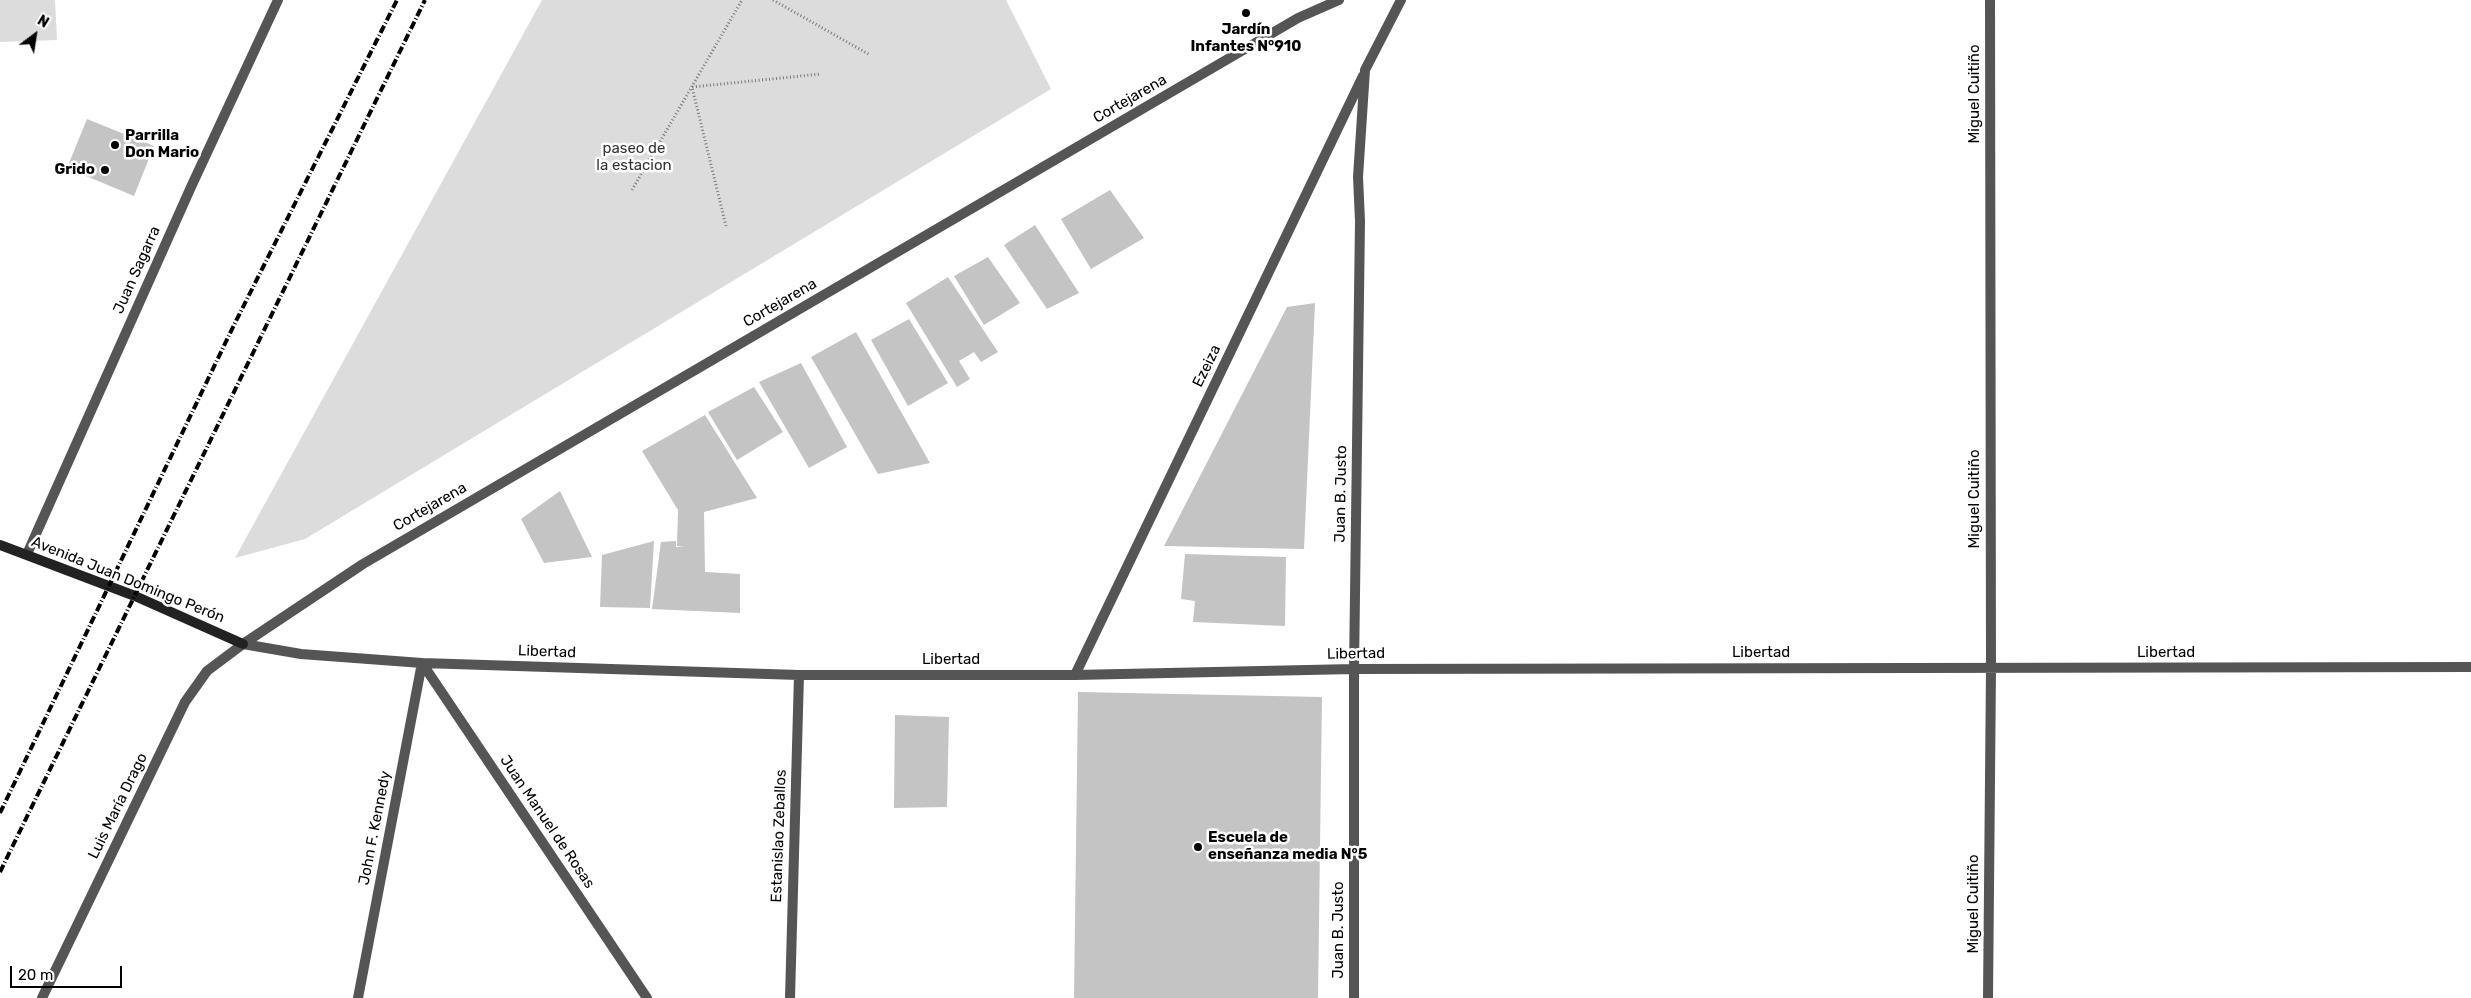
<!DOCTYPE html>
<meta charset="utf-8">
<style>
body{margin:0}
#map{position:relative;width:2471px;height:998px;overflow:hidden;background:#fff;font-family:Rubik,sans-serif}
canvas{display:block}
.north{position:absolute;left:10px;top:10px;width:50px;height:50px;-webkit-text-stroke:4px #fff;paint-order:stroke;rotate:31deg;font-size:14px;font-weight:700;line-height:20px;text-align:center;color:#000}
.north::after{content:'';display:block;margin:auto;width:18px;height:22px;background:#000;clip-path:polygon(50% 0,100% 100%,50% 72%,0 100%)}
.scale{position:absolute;left:10px;top:966px;width:112px;height:22px;box-sizing:border-box;border:2px solid #000;border-top:0;padding-left:6px;font-size:15px;line-height:18px;white-space:nowrap;color:#000;-webkit-text-stroke:4px #fff;paint-order:stroke}
</style>
<div id="map">
<canvas width="2471" height="998"></canvas>
<div class="north">N</div>
<div class="scale">20 m</div>
</div>
<script>
const g = document.querySelector('canvas').getContext('2d');
g.lineJoin = 'round';
function fill(path, color) {
  g.fillStyle = color;
  g.fill(path, 'evenodd');
}
function stroke(path, color, width, dash) {
  g.strokeStyle = color;
  g.lineWidth = width;
  g.lineCap = dash ? 'butt' : 'round';
  g.setLineDash(dash || []);
  g.stroke(path);
}
function label(font, color, halo, rows, align = 'center') {
  g.font = font + ' Rubik,sans-serif';
  g.lineWidth = 5;
  g.setLineDash([]);
  g.textBaseline = 'middle';
  g.strokeStyle = halo;
  g.fillStyle = color;
  for (const [text, x, y, turn = 0] of rows) {
    g.save();
    g.translate(x, y);
    g.rotate((+turn || 0) * Math.PI / 180);
    g.textAlign = isNaN(turn) ? turn : align;
    if (halo) g.strokeText(text, 0, 0);
    g.fillText(text, 0, 0);
    g.restore();
  }
}
fill(new Path2D(`
 M0,0H55L57,40L0,42Z
 M542,0H1006L1051,89L305,539L235,558Z`), '#dcdcdc');
fill(new Path2D(`
 M87,119L154,146L134,196L67,168Z
 M1110,190L1144,238L1091,269L1061,219Z
 M1035,225L1079,293L1047,309L1004,245Z
 M988,257L1020,303L984,325L954,276Z
 M948,277L998,352L981,362L974,352L959,361L970,379L957,387L906,303Z
 M1315,303L1304,549L1164,546L1287,307Z
 M909,319L948,383L908,406L871,340Z
 M856,332L930,463L878,474L811,357Z
 M801,363L847,447L809,468L759,382Z
 M754,387L783,432L737,460L708,412Z
 M705,415L757,498L704,512L705,572L740,574V613L652,609L661,542L676,541V547L685,546H677L678,510L642,451Z
 M560,491L592,557L544,563L521,519Z
 M654,541L650,608L600,607L602,555Z
 M1185,554L1286,557L1285,626L1193,622L1195,601L1181,599Z
 M1078,692L1322,697L1318,998H1074Z
 M895,715L949,717L947,807L894,808Z`), '#c4c4c4');
stroke(new Path2D(`
 M773,0L870,55
 M632,190L742,0
 M726,226L692,87L821,74`), '#777', 3, [1, 2.5]);
stroke(new Path2D(`
 M27,554L191,187L278,0
 M243,644L301,654L422,663L799,675H1075L1354,669L2471,667
 M422,663L647,998
 M1075,675L1363,76
 M42,998L185,702L207,671L243,644L363,564L1298,18L1339,0
 M358,998L422,663
 M790,998L799,675
 M1354,998V669L1360,221L1358,177L1365,70L1401,0
 M1988,998L1991,668L1990,0`), '#555', 10);
stroke(new Path2D(`
 M0,545L135,596L243,644`), '#222', 10);
stroke(new Path2D(`
 M0,813L233,327L397,0
 M0,872L425,0`), '#000', 4, [8, 2.5, 1, 2.5]);
for (const [x, y, r, color] of [
 [1246,13,5,"#000"],
 [115,145,5,"#000"],
 [105,170,5,"#000"],
 [1198,847,5,"#000"]
]) {
  const dot = new Path2D();
  dot.arc(x, y, r, 0, 2 * Math.PI);
  g.fillStyle = color;
  g.fill(dot);
  stroke(dot, '#fff', 2);
}
label('bold 15px', '#000', '#fff', [
 ["Jardín",1246,30,"center"],
 ["Infantes N°910",1246,47,"center"],
 ["Parrilla",125,136],
 ["Don Mario",125,153],
 ["Grido",95,170,"right"],
 ["Escuela de",1208,838],
 ["enseñanza media N°5",1208,855]
], 'left');
label('15px', '#000', '#fff', [
 ["Miguel Cuitiño",1975,94,-90],
 ["Cortejarena",1130,99,-30],
 ["Juan Sagarra",137,270,-66],
 ["Cortejarena",780,303,-30],
 ["Ezeiza",1207,366,-64],
 ["Juan B. Justo",1341,494,-89],
 ["Miguel Cuitiño",1975,499,-90],
 ["Cortejarena",430,507,-30],
 ["Avenida Juan Domingo Perón",128,580,22],
 ["Libertad",547,652,2],
 ["Libertad",1761,653],
 ["Libertad",2166,653],
 ["Libertad",1356,654,-1],
 ["Libertad",951,660],
 ["Luis María Drago",118,806,-64],
 ["Juan Manuel de Rosas",547,822,56],
 ["John F. Kennedy",375,828,-79],
 ["Estanislao Zeballos",779,836,-88],
 ["Miguel Cuitiño",1974,904,-90],
 ["Juan B. Justo",1339,930,-90]
]);
label('15px', '#333', '#fff', [
 ["paseo de",634,149],
 ["la estacion",634,166]
]);
</script>
